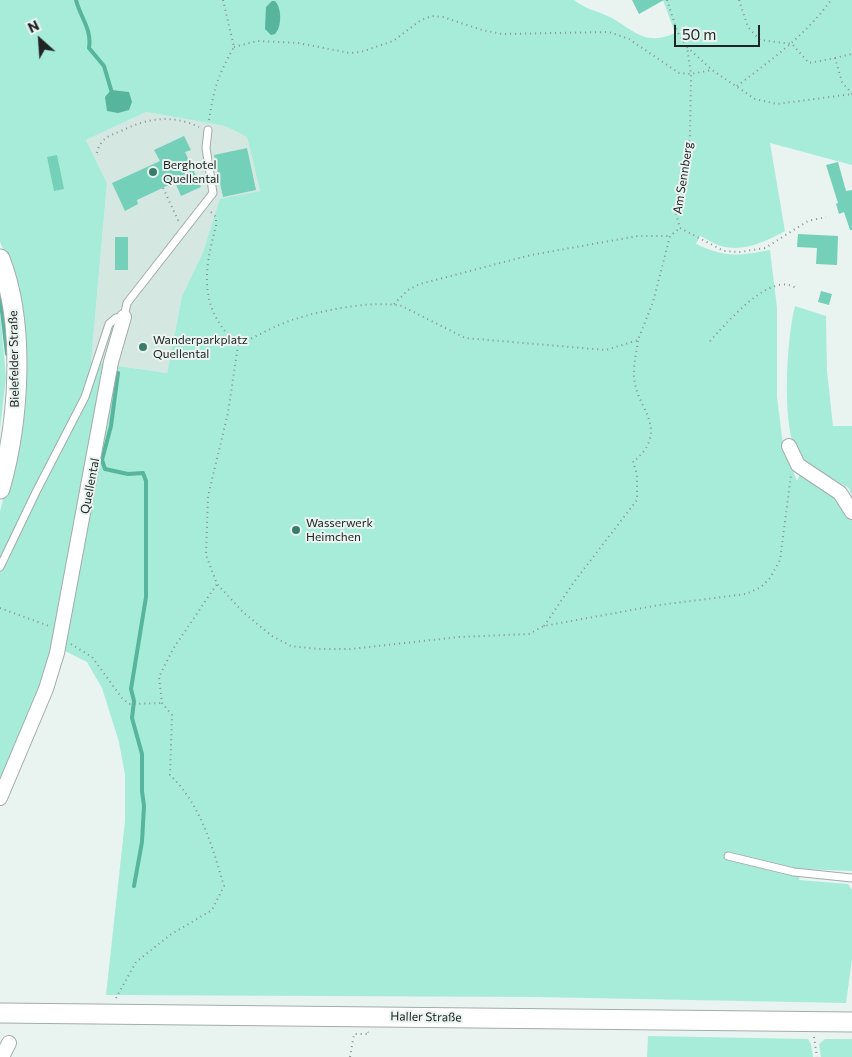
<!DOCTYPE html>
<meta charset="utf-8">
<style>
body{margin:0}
#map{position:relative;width:852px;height:1057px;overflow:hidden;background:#e9f4f1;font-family:Commissioner,sans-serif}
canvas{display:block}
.north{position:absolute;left:15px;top:15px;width:50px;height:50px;-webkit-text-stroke:4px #e9f4f1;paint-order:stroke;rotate:334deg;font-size:14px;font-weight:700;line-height:20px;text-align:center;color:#202423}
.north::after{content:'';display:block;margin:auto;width:18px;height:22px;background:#202423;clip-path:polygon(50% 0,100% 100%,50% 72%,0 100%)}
.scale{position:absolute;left:674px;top:25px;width:86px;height:22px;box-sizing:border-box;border:2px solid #202423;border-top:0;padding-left:6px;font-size:15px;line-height:18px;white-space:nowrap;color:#202423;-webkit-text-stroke:4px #e9f4f1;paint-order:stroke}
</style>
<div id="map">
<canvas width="852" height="1057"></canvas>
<div class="north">N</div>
<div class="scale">50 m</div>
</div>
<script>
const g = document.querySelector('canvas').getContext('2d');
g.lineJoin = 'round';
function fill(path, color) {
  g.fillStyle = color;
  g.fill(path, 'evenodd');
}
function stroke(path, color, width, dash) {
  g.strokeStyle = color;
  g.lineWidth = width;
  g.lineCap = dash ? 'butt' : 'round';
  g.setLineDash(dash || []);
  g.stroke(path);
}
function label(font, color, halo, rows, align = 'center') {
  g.font = font + ' Commissioner,sans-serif';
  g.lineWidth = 4;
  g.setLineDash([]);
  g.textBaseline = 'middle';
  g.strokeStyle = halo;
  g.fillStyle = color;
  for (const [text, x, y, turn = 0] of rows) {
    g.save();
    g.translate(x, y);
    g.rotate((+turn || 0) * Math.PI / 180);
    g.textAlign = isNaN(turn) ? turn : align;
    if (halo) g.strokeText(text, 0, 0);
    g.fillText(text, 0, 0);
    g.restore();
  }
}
fill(new Path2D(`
 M146,112L225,126L247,137L260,191L220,200L203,252L182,296L167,373L91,362L107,183L86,140Z`), '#d4e7e1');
fill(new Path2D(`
 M0,0H574C585,9 597,11 610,17C634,30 645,47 675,33L663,0H852V165L770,143L785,231C767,241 746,251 725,247C717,246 707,239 700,236L696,244C727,258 738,256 770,250L777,308V397L783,445L797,481L800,474L839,496L852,521V871L801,869L799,880L848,884L852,890V959L846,1003L535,997L106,995L125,821V775L119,742L102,688L87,662L63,650L37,695L0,785V511L16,452L15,277L0,242ZM146,112L225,126L247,137L260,191L220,199L203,252L182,296L167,373L91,362L107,183L86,140Z
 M795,306L826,316L827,371L833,426H852V497L849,488C835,480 811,469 800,457C780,435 787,335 795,306Z
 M0,313L6,377L0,429Z
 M648,1036L808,1039L811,1044L813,1057H647Z
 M825,1039H852V1057H821L819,1044Z`), '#a7ecd9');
fill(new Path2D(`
 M272,1H275C282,8 282,27 275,34L271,35L265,29L266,7Z
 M111,90L129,92L132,102L129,110L118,113L107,111L105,97Z`), '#57b49d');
stroke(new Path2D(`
 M76,0C81,19 92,29 89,48L104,66L112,93
 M0,294L7,354
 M118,373L111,426L102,460L105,469L128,474L143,473L146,481V597L131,689L134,701L132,718L142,754V791L144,806L142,842L134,886`), '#57b49d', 4);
fill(new Path2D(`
 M632,0H664L639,14Z
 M184,136L191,150L185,152L201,187L181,196L175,182L137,200L138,204L125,211L112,183L160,161L154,150Z
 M247,148L256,190L223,197L214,155Z
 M57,155L64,189L54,191L47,157Z
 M838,162L846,191L852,190V230H850L844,212L839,214L836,204L838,203L826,165Z
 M798,234L838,236L837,265L816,264L817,248L797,247Z
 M115,237H128V270H115Z
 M821,291L832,294L829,305L818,302Z`), '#74d0b9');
const lane = new Path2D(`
 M0,567L36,492L85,397L109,324L116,318L124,317L127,303L213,193L206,148L208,130
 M728,856L794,872L852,878`);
const street = new Path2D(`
 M789,446L798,465L840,493L852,512
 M0,798L46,689L57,653L111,362L124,317
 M2,1057L9,1043`);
const secondary = new Path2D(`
 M0,259C26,325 19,422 0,489
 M0,1013L852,1022`);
stroke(lane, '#a2aca9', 9);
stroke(street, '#a2aca9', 16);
stroke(secondary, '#a2aca9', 21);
stroke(new Path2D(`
 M667,0L677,31L687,47L691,74L690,137L675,210L680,228L724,251L740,252L765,248L808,221L826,217
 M739,0L748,27L760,40L792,44L809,63L835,58L842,82L852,94
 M234,47L257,41L298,43L350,53L361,52L393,41L421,20L432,16L443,17L482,30L502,34L609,32L629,39L679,73L691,74L712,70
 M687,47L712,70L755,99L777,104L852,94
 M835,58L852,54
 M737,86C771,60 805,36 831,0
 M209,120C214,88 218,75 234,47L223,0
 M97,153C100,139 108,136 121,131C148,118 171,114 199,127
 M163,188L179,222
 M211,212L216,217V226C203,274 199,309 238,345C257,336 276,325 295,319C323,310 373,300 402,306L465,338L606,350L638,340L653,302L670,236L680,228
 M394,304L408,290L420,284L531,255L638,236H670
 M710,341C725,325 772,268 797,289
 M238,345L228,413L208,496L206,555L217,584L244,613L272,636L291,646L318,649H351L459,637L529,634L544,626L659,605L746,594L761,587L770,578L780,560L791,475
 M0,608L49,626
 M544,626L574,582L637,500V475L633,461C638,459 640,455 644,451C662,425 640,409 635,384C632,370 636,356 638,341
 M71,644L92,657L122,698L129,704L162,703
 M116,998L136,962L170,935L212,910L224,886C212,846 201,805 170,775L172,715L162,703L159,677L173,649L217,584
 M814,1037L817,1057
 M350,1057L354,1034H369L368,1032`), '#89918e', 2, [1, 4]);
stroke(lane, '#fff', 7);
stroke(street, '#fff', 14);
stroke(secondary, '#fff', 19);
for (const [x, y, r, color] of [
 [153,172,5,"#3a7c6c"],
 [143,347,5,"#3a7c6c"],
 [296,530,5,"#3a7c6c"]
]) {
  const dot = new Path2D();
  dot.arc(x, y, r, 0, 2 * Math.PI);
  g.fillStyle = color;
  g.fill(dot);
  stroke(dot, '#e9f4f1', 2);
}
label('12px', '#202423', '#e9f4f1', [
 ["Berghotel",163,165],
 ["Quellental",163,179],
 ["Wanderparkplatz",153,340],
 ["Quellental",153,354],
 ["Wasserwerk",306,523],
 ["Heimchen",306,537]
], 'left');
label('12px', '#202423', '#e9f4f1', [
 ["Am Sennberg",683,178,-81],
 ["Bielefelder Straße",14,359,-91],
 ["Quellental",90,486,-79],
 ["Haller Straße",426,1017,1]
]);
</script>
